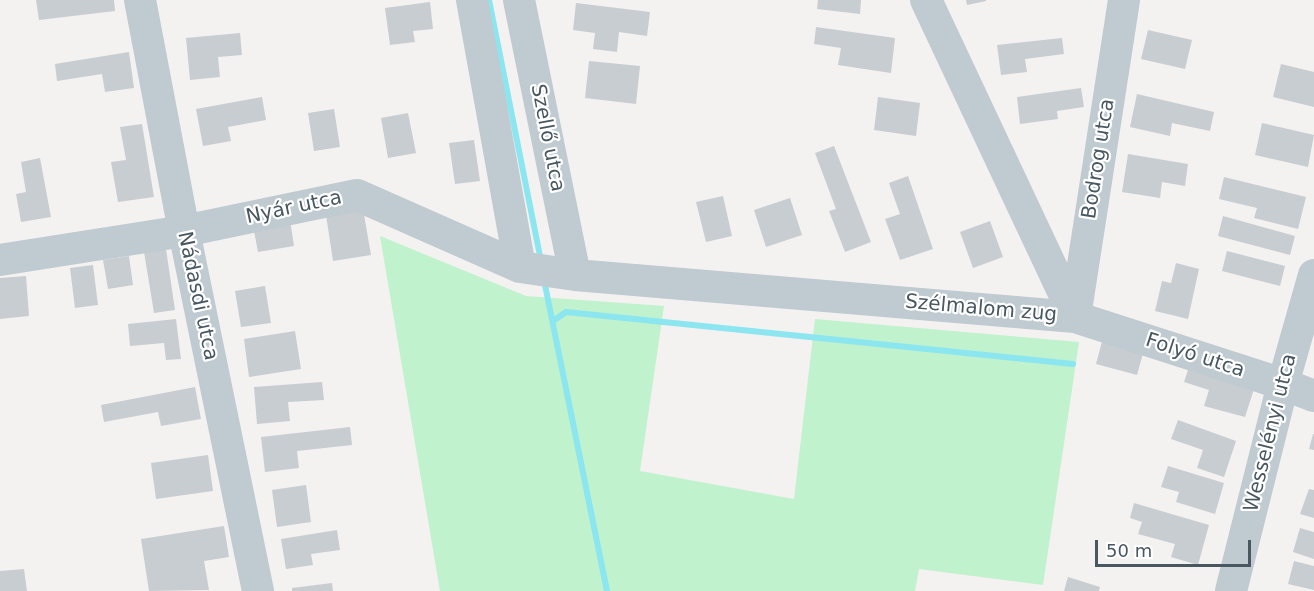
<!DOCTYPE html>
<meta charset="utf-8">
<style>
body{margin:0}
#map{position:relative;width:1314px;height:591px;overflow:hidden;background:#f4f1f1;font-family:"DejaVu Sans",sans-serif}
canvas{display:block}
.scale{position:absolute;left:1095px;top:540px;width:156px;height:27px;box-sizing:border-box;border:3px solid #485760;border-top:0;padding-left:8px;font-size:18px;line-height:21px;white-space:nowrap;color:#485760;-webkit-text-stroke:4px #fff;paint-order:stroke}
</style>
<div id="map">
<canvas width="1314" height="591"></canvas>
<div class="scale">50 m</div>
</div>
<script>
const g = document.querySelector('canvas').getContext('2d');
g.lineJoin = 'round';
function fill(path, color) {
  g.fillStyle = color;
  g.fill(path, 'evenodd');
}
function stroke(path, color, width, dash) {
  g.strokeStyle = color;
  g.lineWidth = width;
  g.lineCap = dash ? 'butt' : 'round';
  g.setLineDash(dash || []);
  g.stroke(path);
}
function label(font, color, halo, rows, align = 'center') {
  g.font = font + ' "DejaVu Sans",sans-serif';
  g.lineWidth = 4.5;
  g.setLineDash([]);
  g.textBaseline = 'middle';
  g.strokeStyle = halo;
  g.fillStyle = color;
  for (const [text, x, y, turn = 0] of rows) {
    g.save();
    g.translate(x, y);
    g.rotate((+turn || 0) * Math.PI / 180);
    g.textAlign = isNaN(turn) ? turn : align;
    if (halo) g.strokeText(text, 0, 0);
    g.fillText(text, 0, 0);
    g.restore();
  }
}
fill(new Path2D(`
 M380,236L526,296L664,306L640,471L794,499L815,319L1079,342L1043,585L919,569L915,591H440Z`), '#bff2cd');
stroke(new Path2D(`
 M489,0L541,261
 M544,280L607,591
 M553,321L566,312L1073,364`), '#8be6f0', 6);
fill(new Path2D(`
 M36,0H114L115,11L39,20Z
 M818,0H861L860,14L817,9Z
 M966,0H986V1L967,5Z
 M430,2L433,29L413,31L415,42L390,45L385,8Z
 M576,3L650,12L647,36L619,32L617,52L593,49L595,33L573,30Z
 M816,27L895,38L891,73L838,65L841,48L814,44Z
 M1148,30L1192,40L1185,69L1141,59Z
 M240,33L242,55L218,57L220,77L190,80L186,38Z
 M1062,38L1064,54L1025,59L1027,72L1001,75L997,45Z
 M129,52L134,88L105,92L102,74L57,81L55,64Z
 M589,61L640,66L636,104L585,98Z
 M1281,64L1314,72V107L1273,97Z
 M1081,88L1084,107L1057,111L1058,119L1020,124L1017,97Z
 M1137,94L1214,112L1210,131L1172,123L1170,136L1130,127Z
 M262,97L266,120L228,127L231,141L203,146L196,109Z
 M878,97L920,103L916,136L874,130Z
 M334,109L340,147L314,151L308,113Z
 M408,113L416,153L388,158L381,118Z
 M1262,123L1314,135L1308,167L1255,155Z
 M142,124L154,197L118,202L111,162L126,160L120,127Z
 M474,140L480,181L455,184L449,143Z
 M834,146L871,242L845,252L829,211L836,209L815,153Z
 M1128,154L1188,164L1185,186L1162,182L1160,198L1122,192Z
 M40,158L51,217L21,222L16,194L26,192L21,162Z
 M908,176L933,249L900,260L885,219L900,214L889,183Z
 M1224,177L1306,197L1298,229L1254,218L1257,208L1219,199Z
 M723,196L732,236L706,242L696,202Z
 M790,198L802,235L766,247L754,210Z
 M363,209L371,255L333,261L326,215Z
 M1223,216L1295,236L1290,255L1218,236Z
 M290,220L294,246L258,252L253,226Z
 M990,221L1003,257L973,268L960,232Z
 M166,249L175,310L154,313L144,252Z
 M1227,251L1285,266L1280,286L1222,271Z
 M129,256L133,285L108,289L103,260Z
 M1176,263L1199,269L1188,319L1155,311L1162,281L1171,283Z
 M93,265L98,305L75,308L70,268Z
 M26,276L29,316L0,319V278Z
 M265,286L271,323L241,327L235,291Z
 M176,319L181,359L166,360L164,343L130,346L128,324Z
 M295,331L301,369L249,377L244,339Z
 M1103,338L1144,350L1137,375L1096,364Z
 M1188,370L1254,389L1245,417L1204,406L1209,390L1184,382Z
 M322,382L324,400L288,402L290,421L257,424L254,387Z
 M195,387L201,419L161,426L158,412L104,422L101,405Z
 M1178,420L1236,441L1224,477L1197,468L1203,450L1171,439Z
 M350,427L352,445L297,451L299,468L265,472L261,437Z
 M1313,434H1314V450L1309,449Z
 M208,455L213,491L156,499L151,463Z
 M1168,466L1224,483L1215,514L1176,502L1179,492L1161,487Z
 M306,485L311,522L277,527L272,490Z
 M1309,489L1314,490V518L1300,514Z
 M1134,503L1209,525L1198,565L1171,557L1175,544L1138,534L1142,522L1130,518Z
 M224,526L229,557L204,561L209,590L149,591L141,539Z
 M1300,528L1314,532V559L1293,552Z
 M337,530L340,550L311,554L313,565L286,569L281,539Z
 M1294,561L1314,566V590L1288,584Z
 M24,569L27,591H0V571Z
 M1068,577L1100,587L1099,591H1064Z
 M332,583L333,591H292V588Z`), '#c8cdd1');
stroke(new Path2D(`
 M140,0L184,231L258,591
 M472,0L520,267
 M519,0L575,275
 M926,0L1075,317
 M0,260L184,231L357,195L520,267L575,275L1075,317L1283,384L1314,396
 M1075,317L1124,0
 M1231,591L1283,384L1314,275`), '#bfcad1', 32);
label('20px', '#485760', '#fff', [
 ["Szellő utca",547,138,79],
 ["Bodrog utca",1099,159,-81],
 ["Nyár utca",294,208,-12],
 ["Nádasdi utca",197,296,78],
 ["Szélmalom zug",981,309,5],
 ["Folyó utca",1195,356,18],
 ["Wesselényi utca",1271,433,-76]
]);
</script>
